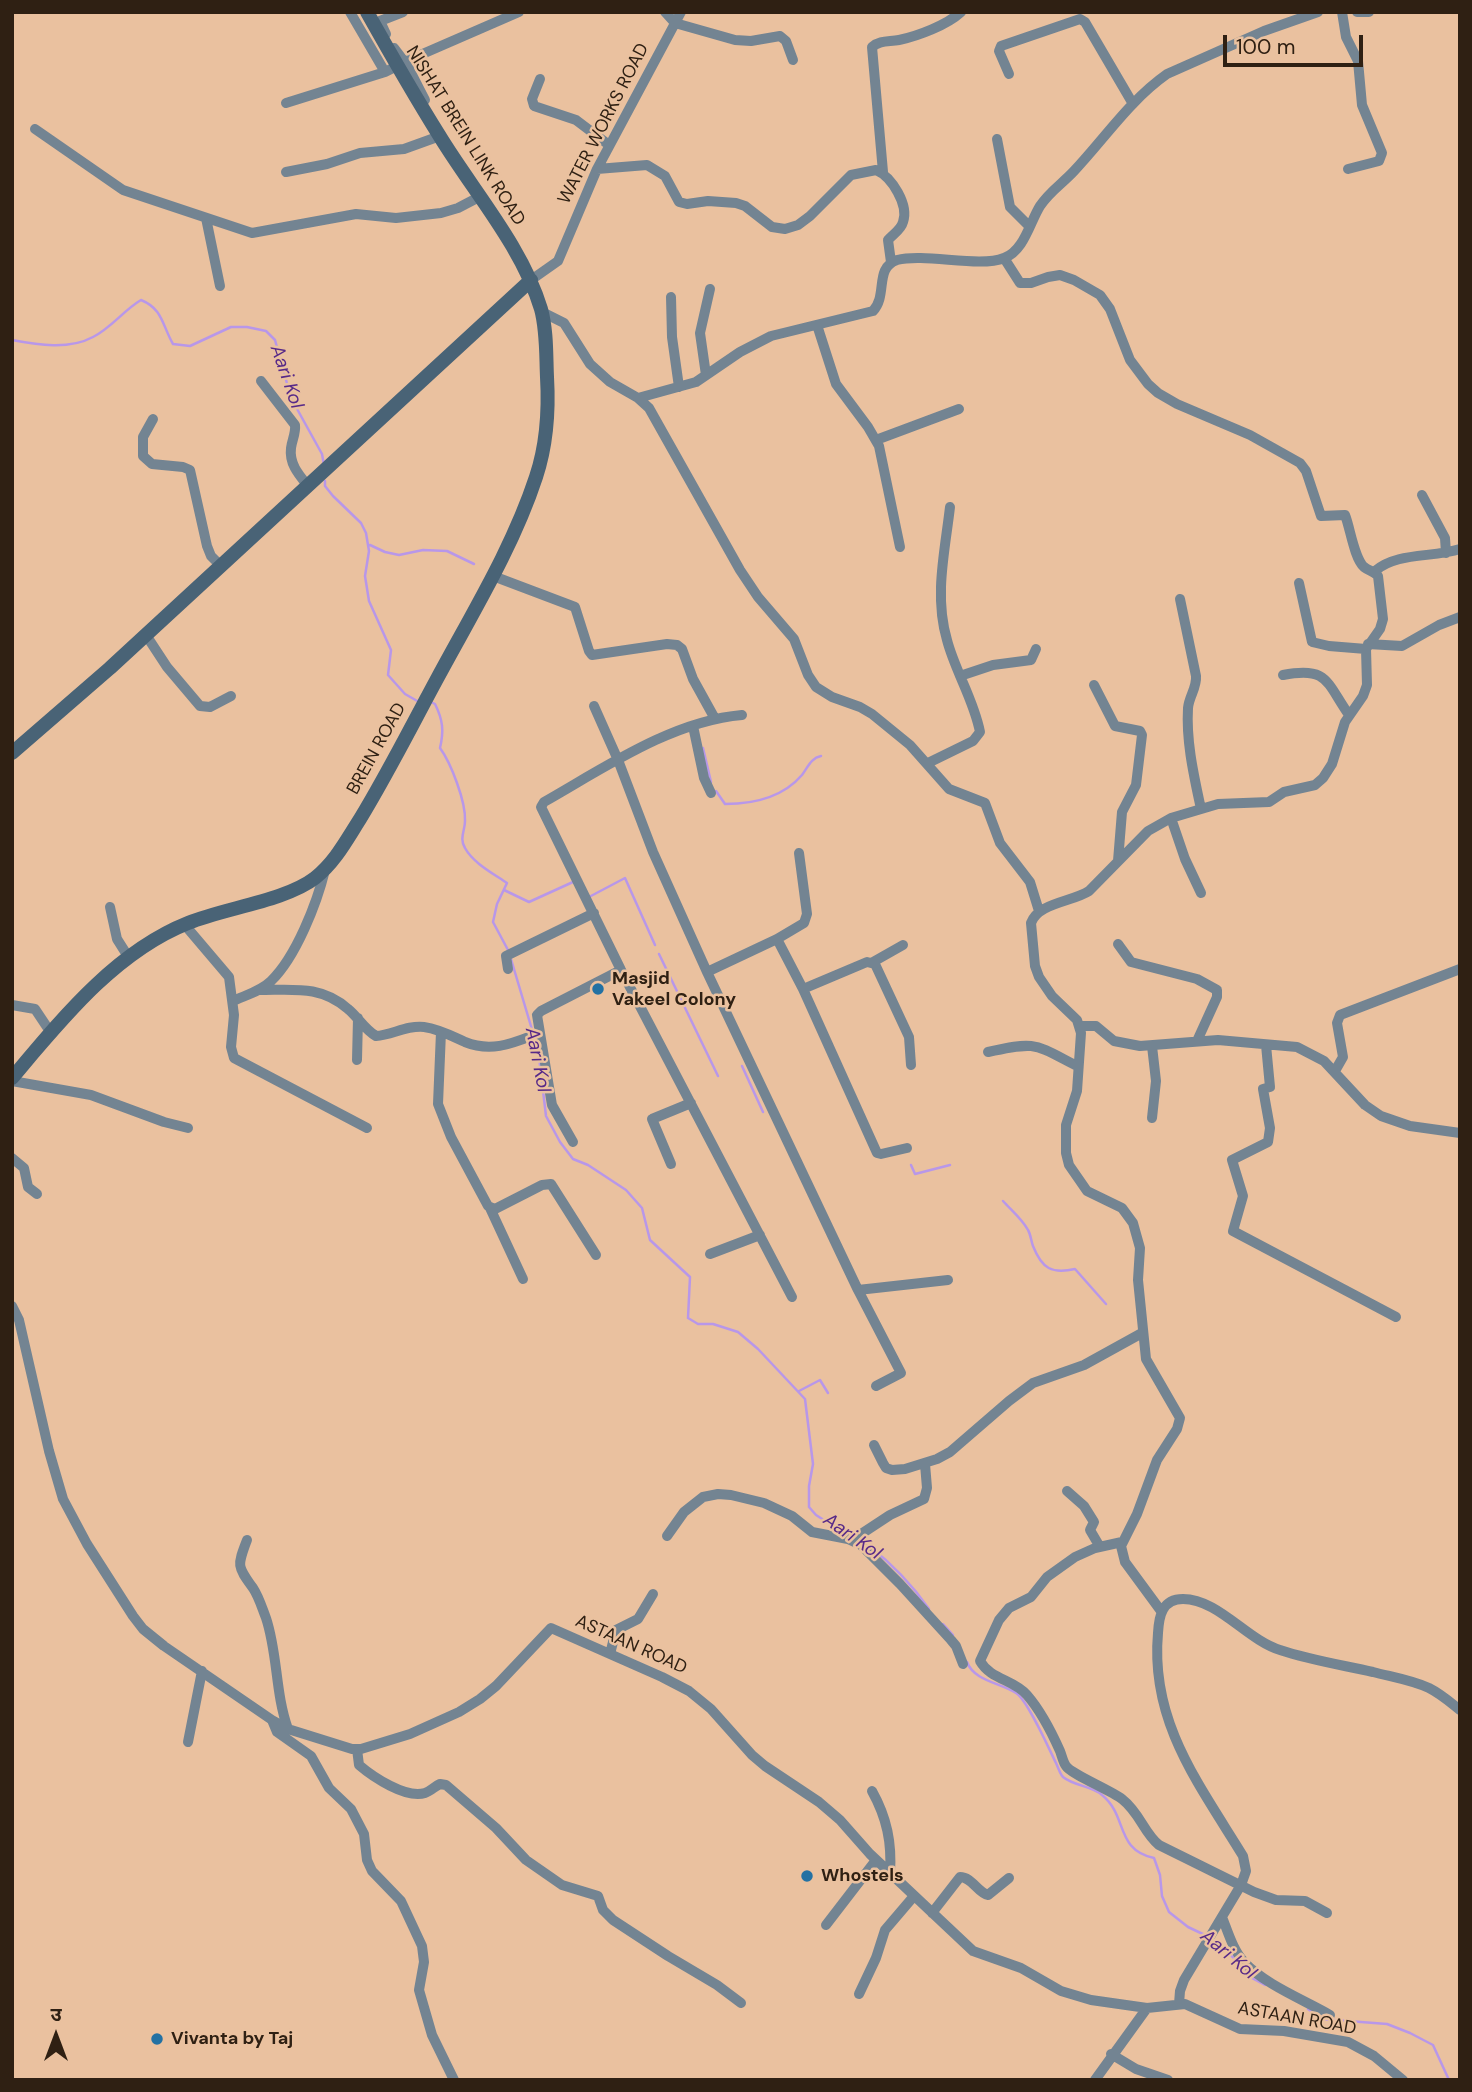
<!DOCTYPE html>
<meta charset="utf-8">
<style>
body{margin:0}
#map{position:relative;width:1472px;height:2092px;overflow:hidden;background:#eac19f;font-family:"DM Sans","Noto Sans Devanagari",sans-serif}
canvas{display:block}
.frame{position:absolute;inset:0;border:14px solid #2f2013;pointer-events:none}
.north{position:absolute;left:21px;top:2001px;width:70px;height:70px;-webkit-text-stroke:5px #eac19f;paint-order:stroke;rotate:0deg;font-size:19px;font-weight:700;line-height:28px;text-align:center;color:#2f2013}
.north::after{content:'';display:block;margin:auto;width:24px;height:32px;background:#2f2013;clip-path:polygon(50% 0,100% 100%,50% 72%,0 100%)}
.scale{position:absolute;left:1223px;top:35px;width:140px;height:32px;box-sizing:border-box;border:4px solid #2f2013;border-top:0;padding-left:9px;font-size:21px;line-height:24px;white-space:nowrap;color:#2f2013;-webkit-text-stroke:5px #eac19f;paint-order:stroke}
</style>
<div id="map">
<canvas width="1472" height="2092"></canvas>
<div class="frame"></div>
<div class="north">उ</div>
<div class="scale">100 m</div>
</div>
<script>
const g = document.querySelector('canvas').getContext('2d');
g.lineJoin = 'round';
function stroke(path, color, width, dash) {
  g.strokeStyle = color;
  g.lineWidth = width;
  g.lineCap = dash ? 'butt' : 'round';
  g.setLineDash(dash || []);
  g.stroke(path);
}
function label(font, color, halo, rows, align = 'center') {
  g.font = font + ' "DM Sans",sans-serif';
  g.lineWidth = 5;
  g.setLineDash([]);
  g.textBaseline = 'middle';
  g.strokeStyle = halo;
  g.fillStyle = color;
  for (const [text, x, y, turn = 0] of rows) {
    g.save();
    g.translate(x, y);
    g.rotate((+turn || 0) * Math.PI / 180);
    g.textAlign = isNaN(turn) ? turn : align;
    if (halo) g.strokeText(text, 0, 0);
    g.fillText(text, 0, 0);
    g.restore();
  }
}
stroke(new Path2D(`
 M12,340C38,345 69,350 93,337C111,328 124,310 141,300C163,309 162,325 173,344L190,346L231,327H247L266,331L275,340L291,398L322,454L324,465
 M325,481V486L333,496L361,523L366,533L369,551L365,576L369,601L391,650L388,675L405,694L419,702
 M370,545L385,552L399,555L423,550L447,551L474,564
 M433,703L435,704C443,720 444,731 440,748C451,763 466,802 465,821C465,831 459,838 465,848C473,863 494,874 507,883L497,904L493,922L508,950
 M703,748L711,782
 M716,791L725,804C753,804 783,797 802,775C808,767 811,758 821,756
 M504,890L529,902L573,882
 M589,897L625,878L655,945
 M659,954L718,1076
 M511,959L533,1033
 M539,1057L546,1116L560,1142L573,1159L588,1165L626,1190L642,1208L650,1240L690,1277L688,1318L698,1324H713L738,1332L758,1349L805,1399L813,1464L809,1486V1507L816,1515L844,1533
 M742,1066L763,1112
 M911,1165L915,1174L950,1165
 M1003,1201C1011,1210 1022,1219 1028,1230C1031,1235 1031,1241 1033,1246C1042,1269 1052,1274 1075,1269L1106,1304
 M799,1391L820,1380L828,1393
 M869,1546C891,1563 913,1586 929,1609
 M943,1624L953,1635
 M967,1662C974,1681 1001,1683 1016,1693C1027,1699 1049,1749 1056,1763C1058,1767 1060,1774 1063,1777C1074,1786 1092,1786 1102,1795C1128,1816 1115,1850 1154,1858L1160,1875L1162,1896L1169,1912L1188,1927L1207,1936
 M1213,1939L1236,1960
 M1241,1966L1250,1977L1265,1985
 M1308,2009L1322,2019L1387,2024L1410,2033L1433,2045L1449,2080`), '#b897e9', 2.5);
stroke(new Path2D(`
 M350,12L385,72
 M665,12L675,23L735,40L751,41L780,36L786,41L793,60
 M1342,12L1346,37L1358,61L1362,105L1382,153L1379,161L1348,169
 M1357,12H1369
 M386,34L380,21L403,12
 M394,48L407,65L425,100
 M404,62L519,12
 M1009,74L999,51L1001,46L1080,19L1085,22L1133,104
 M540,79L532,99L534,106L576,120L609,145
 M286,103L385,72L399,65
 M35,129L123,190L252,233L356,214L396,218L441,213L458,208L481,196
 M997,139L1010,207L1029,226
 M597,169L647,165L665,176L679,202L687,204L708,201L736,203L745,206L772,227L785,229L798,225L810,216L851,175L876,170C892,177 909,205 903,222C901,230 893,234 888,240L891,262
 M286,172L327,164L360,153L404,149L440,136
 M883,172L872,47C880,40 889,42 899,40C918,36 947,25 961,12
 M206,218L220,286
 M1004,258L1020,283H1031L1048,277L1060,275L1074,280L1100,295L1110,309L1130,360L1148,384L1158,393L1177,404L1250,435L1300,463L1306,471L1321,516L1345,515C1350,527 1354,558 1364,567C1369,571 1374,571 1378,576L1383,619L1380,629L1366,649L1367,685L1363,696L1345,722L1332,764L1323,778L1315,785L1284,792L1269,802L1218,804L1171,818L1148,831L1089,891C1072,902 1038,903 1031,923L1035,966L1039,977L1052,996L1077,1020L1081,1033L1077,1091L1066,1125V1153L1069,1165L1087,1191L1122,1208L1133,1223L1140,1248L1138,1280L1146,1359L1180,1418L1177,1429L1157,1460L1137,1514L1121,1546L1125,1562L1161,1611
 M531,280L558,261L597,169L681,12
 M671,297L672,337L679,387
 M542,312L564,323L590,364L610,382L638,398L649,408L740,570L758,597L794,639L808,675L816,687L832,697L860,707L872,714L910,745L949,789L985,803L1000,843L1030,882L1039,911
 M817,325L836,384L868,427L879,446L900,547
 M706,375L700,333L710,289
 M261,381L295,425C296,433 292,440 291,448C289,464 299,475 308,486
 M638,398L696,382L740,352L771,336L873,311C888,295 874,268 897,260C926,253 979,268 1004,258C1024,251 1030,222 1040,206C1049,192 1063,183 1074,171C1105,138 1130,100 1167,74L1264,31L1318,12
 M153,419L143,437V456L152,464L183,467L190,470L207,546L211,556L221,566
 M876,440L959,409
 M1422,495L1445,538L1446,553
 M1375,571C1397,552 1432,558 1460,549
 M493,576L575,607L589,651L592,655L667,644L677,645L682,649L693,679L714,717
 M1299,583L1312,642L1329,646L1366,649
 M1180,599L1196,676C1197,688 1189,696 1188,708C1186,742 1194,776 1201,809
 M146,635L167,667L200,706L210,707L231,696
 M1368,644L1402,646L1439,625L1460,617
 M1283,675C1328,666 1326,682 1349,715
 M960,676L993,665L1031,660L1036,649
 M1094,685L1115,726L1140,731L1142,735L1136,785L1122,812L1118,861
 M594,706L618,760L653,852L707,972L858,1290L901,1373L876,1386
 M742,715C672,721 604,768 544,802L541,807L621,970L792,1297
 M693,726L704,778L711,793
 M928,763L973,741L980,732C974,700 955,671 947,640C934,596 945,551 950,507
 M1171,818L1185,859L1201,893
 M110,907L117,939L129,958
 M184,924L229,977L234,1015L231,1047L234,1058L367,1128
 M777,939L803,989L877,1153L881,1154L907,1148
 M1118,944L1131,962L1197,979L1217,990V997L1197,1041
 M873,962L903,945
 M508,969L506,956L594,913
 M707,972L777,939L804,923L807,914L799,853
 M803,989L867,962L875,964L909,1037L911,1065
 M259,990C293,990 321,985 348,1009C358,1017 365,1030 376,1036C392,1035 407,1025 424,1027C439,1029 452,1036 465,1042C492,1053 513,1043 539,1033
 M233,1001C246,995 261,991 271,981C296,957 317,903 325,870
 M12,1005L35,1009L51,1033
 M1080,1026H1096L1114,1041L1140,1046L1218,1040L1297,1047L1324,1061L1365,1105L1381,1116L1410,1126L1460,1133
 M441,1032L438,1104L451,1137L488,1206L495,1209L542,1185L551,1184L596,1255
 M1266,1045L1270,1087L1263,1089L1270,1128L1268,1142L1232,1160L1243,1196L1233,1231L1396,1317
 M988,1052C1037,1041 1034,1044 1077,1066
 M357,1060L358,1018
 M1335,1071L1343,1057L1337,1023L1340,1015L1460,969
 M12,1081L91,1095L164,1122L188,1128
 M1152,1118L1156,1081L1152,1046
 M573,1142L552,1105L537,1015L541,1011L621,970
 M12,1158L24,1168L28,1187L37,1194
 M671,1164L652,1119L691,1103
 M490,1208L523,1279
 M710,1254L760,1235
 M858,1290L948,1280
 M12,1306L19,1320L49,1451L63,1499L87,1544L133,1616L143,1629L164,1646L272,1720L288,1729L352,1749H361L410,1734L459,1712L480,1699L496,1686L551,1628L662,1677L689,1691L711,1709L752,1755L765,1766L819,1802L840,1820L870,1854L973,1951L1021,1968L1061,1991L1091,2000L1147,2008L1185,2004L1240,2029L1284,2031L1348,2042L1374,2056L1403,2080
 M874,1445L883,1463L886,1468L892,1470L905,1469L937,1459L950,1452L1009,1401L1033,1383L1084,1365L1142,1333
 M1067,1491L1084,1506L1094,1522L1090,1530L1100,1547
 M667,1536L684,1512L703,1497L718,1494L731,1495L764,1503L792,1516L812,1532L848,1539L861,1545L900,1584L951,1640L956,1646L963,1664
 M247,1540C237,1566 237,1566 253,1588C259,1597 262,1608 266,1618C278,1654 275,1693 288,1729
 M852,1540L890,1515L924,1499L927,1488L925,1464
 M1122,1542L1095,1548L1075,1557L1047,1577L1031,1597L1009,1608L999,1620L980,1661C991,1680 1013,1679 1027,1695C1040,1710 1052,1733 1060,1751C1062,1756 1063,1762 1066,1766C1071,1774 1110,1790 1122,1799C1140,1813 1144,1833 1159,1845L1254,1892L1276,1900L1305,1901L1327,1913
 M610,1654L616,1630L638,1619L653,1594
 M272,1720L277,1732L311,1756L329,1788L351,1809L364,1834L367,1860L372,1871L401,1901L422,1946L424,1962L419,1990L432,2035L454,2080
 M188,1742L202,1671
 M357,1749L359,1765C373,1777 406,1799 425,1793C431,1791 435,1786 440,1784L446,1785L496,1828L526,1860L562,1885L598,1896L603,1910L613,1920L668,1956L717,1985L741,2003
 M872,1791C887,1818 892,1843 890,1873
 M932,1913L960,1877C972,1877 977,1892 988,1895L1009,1878
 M1222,1917C1228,1932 1233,1950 1244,1962C1264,1984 1304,2000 1330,2015
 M826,1925L876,1860
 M859,1994L876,1958L885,1930L914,1896
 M1179,2004L1180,1991L1184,1980L1241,1885L1246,1871L1243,1856C1199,1784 1150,1722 1158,1633C1159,1616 1162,1599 1183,1599C1218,1599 1247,1640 1280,1650C1310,1660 1342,1665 1373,1672C1392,1677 1412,1680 1429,1688C1441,1694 1450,1702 1460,1710
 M1111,2054L1136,2069L1168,2080
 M1095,2080L1147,2008`), '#738492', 10);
stroke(new Path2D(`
 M12,753L110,668L531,280
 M12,1078C61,1020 115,952 188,923C224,908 285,901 315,878C335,862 346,841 360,819C388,773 412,725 438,677C473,612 513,547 536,477C547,444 549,411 547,377C546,355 547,331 541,309C522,246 473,191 439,135C414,95 390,53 367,12`), '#496376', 14);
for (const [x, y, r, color] of [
 [598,989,7,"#2371a3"],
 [807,1876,7,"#2371a3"],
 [157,2039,7,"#2371a3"]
]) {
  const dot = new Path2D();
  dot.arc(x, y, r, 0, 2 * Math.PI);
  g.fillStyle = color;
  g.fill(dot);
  stroke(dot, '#eac19f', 2.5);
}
label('18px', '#2f2013', '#eac19f', [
 ["WATER WORKS ROAD",604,124,-63],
 ["NISHAT BREIN LINK ROAD",465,136,58],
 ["BREIN ROAD",377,749,-61],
 ["ASTAAN ROAD",631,1645,24],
 ["ASTAAN ROAD",1297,2019,10]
]);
label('bold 18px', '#2f2013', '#eac19f', [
 ["Masjid",612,979],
 ["Vakeel Colony",612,1000],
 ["Whostels",821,1876],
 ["Vivanta by Taj",171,2039]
], 'left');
label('italic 19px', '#572988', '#eac19f', [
 ["Aari Kol",286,377,71],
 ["Aari Kol",537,1060,79],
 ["Aari Kol",852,1537,35],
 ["Aari Kol",1228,1955,40]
]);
</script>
